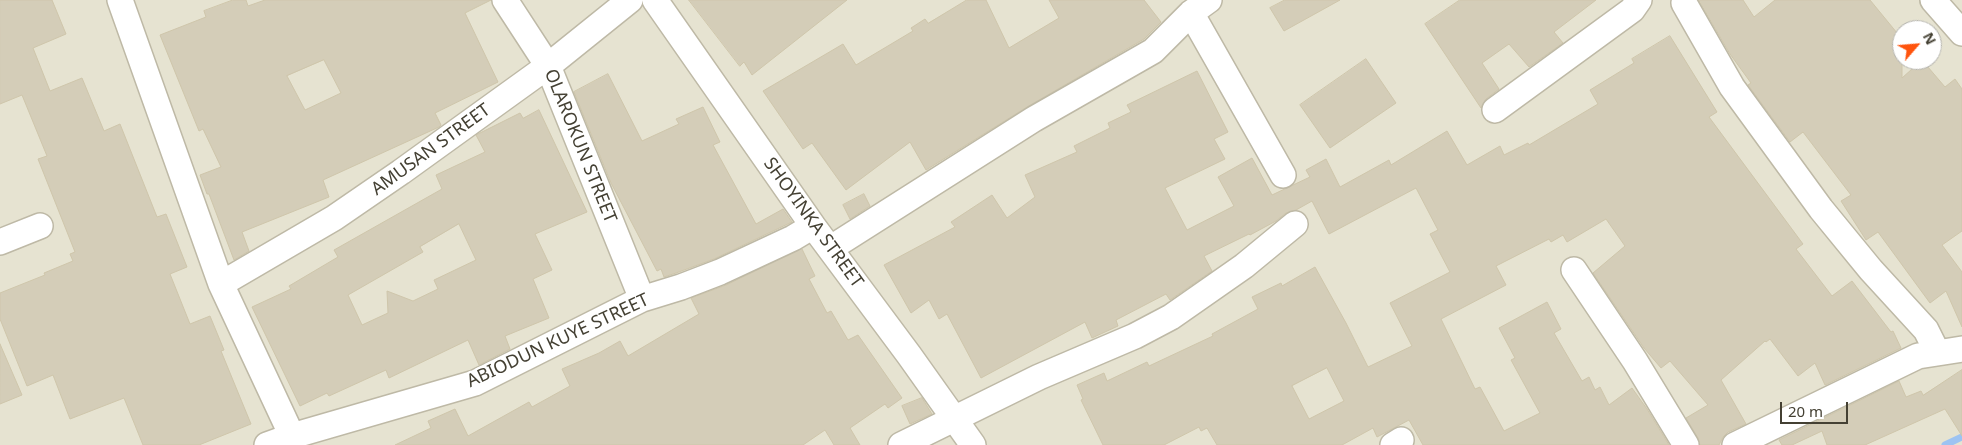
<!DOCTYPE html>
<style>
body{margin:0}
#map{position:relative;width:1962px;height:445px;overflow:hidden;background:#f2f0e3;font-family:"Noto Sans",sans-serif}
canvas{display:block}
.north{position:absolute;left:1892px;top:20px;width:50px;height:50px;box-sizing:border-box;background:#fff;border:1px solid #b4b3ad;border-radius:50%;rotate:63deg;font-size:14px;font-weight:700;line-height:20px;text-align:center;color:#444033}
.north::after{content:'';display:block;margin:auto;width:18px;height:22px;background:#ff540d;clip-path:polygon(50% 0,100% 100%,50% 72%,0 100%)}
.scale{position:absolute;left:1780px;top:402px;width:68px;height:22px;box-sizing:border-box;border:2px solid #444033;border-top:0;padding-left:6px;font-size:15px;line-height:18px;white-space:nowrap;color:#444033;-webkit-text-stroke:4px #fff;paint-order:stroke}
</style>
<div id="map">
<canvas width="1962" height="445"></canvas>
<div class="north">N</div>
<div class="scale">20 m</div>
</div>
<script>
const g = document.querySelector('canvas').getContext('2d');
g.lineJoin = 'round';
function fill(path, color) {
  g.fillStyle = color;
  g.fill(path, 'evenodd');
}
function stroke(path, color, width, dash) {
  g.strokeStyle = color;
  g.lineWidth = width;
  g.lineCap = dash ? 'butt' : 'round';
  g.setLineDash(dash || []);
  g.stroke(path);
}
function label(font, color, halo, rows, align = 'center') {
  g.font = font + ' "Noto Sans",sans-serif';
  g.lineWidth = 4.5;
  g.setLineDash([]);
  g.textBaseline = 'middle';
  g.strokeStyle = halo;
  g.fillStyle = color;
  for (const [text, x, y, turn = 0] of rows) {
    g.save();
    g.translate(x, y);
    g.rotate((+turn || 0) * Math.PI / 180);
    g.textAlign = isNaN(turn) ? turn : align;
    if (halo) g.strokeText(text, 0, 0);
    g.fillText(text, 0, 0);
    g.restore();
  }
}
fill(new Path2D(`
 M0,0H1962V445H0ZM1902,30H1932V60H1902Z`), '#e6e3d1');
stroke(new Path2D(`
 M1945,445L1962,437`), '#9dc3f2', 7);
const building = new Path2D(`
 M0,0H52L66,34L33,48L50,91L82,78L104,131L120,124L157,217L166,214L187,267L170,274L190,324L210,316L224,350L221,351L251,424L199,445H143L124,398L70,419L53,375L27,386L0,319V293L45,275L44,273L73,261L70,254L75,252L38,159L47,156L22,95L0,104Z
 M233,0H246L248,6L265,0H491L465,13L498,82L435,113L441,125L439,127L323,180L329,197L242,232L249,251L234,260L209,194H207L200,175L221,167L203,129L199,131L160,35L206,17L204,11ZM324,60L341,93L305,110L287,76Z
 M689,0H847L752,75L744,62L740,66Z
 M967,0H986L1009,48L1059,18L1049,0H1144L1161,22L1144,39L1027,107L926,170L910,142L846,190L812,143L803,149L763,91L843,44L856,65L913,31L911,28L925,19L928,23Z
 M1285,0H1340L1284,31L1270,8Z
 M1460,0H1596L1554,32L1563,43L1529,67L1509,44L1482,63L1499,89L1486,99L1481,108L1425,24Z
 M1699,0H1743L1754,17L1775,0H1870L1902,39V78L1922,60L1945,87L1955,79L1962,89V231L1942,245L1962,272V327L1946,291L1930,303L1878,232L1866,240L1841,201L1851,195L1803,132L1790,142L1748,85L1751,83L1730,54Z
 M1670,36L1717,112L1709,117L1803,244L1796,249L1832,296L1852,281L1891,332L1893,331L1901,348L1825,385L1815,363L1798,376L1770,339L1766,342L1765,341L1721,380L1746,424L1728,432L1723,437L1719,445H1700L1698,438L1686,418L1708,405L1670,361L1661,368L1644,348L1593,273L1625,246L1606,219L1567,242L1563,235L1551,242L1549,239L1496,266L1506,285L1441,319L1475,389L1480,387L1504,431L1540,413L1511,360L1515,358L1499,328L1547,302L1561,329L1554,333L1582,381L1589,377L1595,390L1600,387L1609,405L1632,388L1647,409L1669,445H1423L1409,420L1377,437L1373,428L1342,445H1217L1207,428L1201,431L1199,427L1164,445H1103L1081,400L1083,399L1077,385L1104,373L1107,381L1147,362L1149,366L1213,336L1212,334L1258,309L1252,297L1281,283L1282,286L1315,267L1346,323L1368,367L1412,346L1390,303L1450,272L1430,234L1438,230L1416,188L1329,234L1312,201L1296,210L1286,213L1276,221L1250,235L1249,234L1204,256L1212,271L1170,300L1166,294L1116,320L1118,326L1092,338L1085,322L981,378L947,314L939,319L929,300L911,313L884,265L955,227L951,222L992,195L1007,218L1035,197L1025,175L1077,152L1074,146L1110,128L1108,123L1131,112L1127,105L1197,71L1228,132L1214,139L1225,159L1165,188L1187,230L1234,206L1218,177L1252,158L1272,195L1310,177L1306,170L1326,159L1340,187L1389,160L1391,165L1447,131L1467,165L1500,146L1504,155L1528,143L1529,145L1598,104L1590,90L1634,63L1632,59ZM1327,368L1344,401L1309,419L1292,386Z
 M1366,59L1396,103L1330,148L1300,105Z
 M608,74L642,141L679,124L676,119L703,107L720,142L713,145L756,224L783,209L792,222L714,259L676,273L664,277L661,269L657,271L611,183L574,92Z
 M539,110L587,212L535,234L552,270L533,279L549,318L505,336L510,349L479,365L468,340L389,378L386,370L329,396L327,393L300,406L252,307L291,289L289,286L338,257L334,250L442,189L436,175L485,152L476,135L520,113L523,118ZM459,224L476,260L434,280L438,289L413,301L387,291L388,313L362,325L348,295L423,252L420,247Z
 M864,194L870,206L850,219L843,205Z
 M802,249L815,276L809,279L827,313L831,311L848,340L858,335L902,398L888,408L885,404L850,428L860,445H834L825,430L803,445H395L431,428L428,421L455,409L468,436L529,402L532,407L570,386L562,369L599,353L620,341L628,356L699,314L691,298L726,285Z
 M0,344L22,395L0,404Z
 M1962,370V436L1945,409L1865,445H1827L1822,431L1792,445H1782L1779,440L1899,381L1906,397L1921,391L1923,395Z
 M922,398L932,414L910,424L902,406Z`);
fill(building, '#d4cdb8');
stroke(building, '#cfc6ab', 1);
const minor = new Path2D(`
 M120,0L221,284L292,436
 M505,0L548,66L642,299
 M655,0L813,226L909,355L973,445
 M1933,0L1962,33
 M1684,3L1732,87L1821,209L1871,270L1926,330L1937,352
 M1191,13L1283,175
 M1495,110L1632,10L1639,0
 M0,242L40,226
 M831,248L1034,119L1153,51L1191,13L1209,0
 M1574,270L1635,361L1686,445
 M221,284L334,218L401,172L548,66L630,0
 M267,445L292,436L475,383L642,299L681,287L720,272L793,238L813,226
 M901,445L1039,377L1135,336L1171,317L1244,266L1295,224
 M1393,445L1401,440
 M1735,445L1918,356L1962,349`);
stroke(minor, '#beb9a6', 28);
stroke(minor, '#fff', 25);
label('18px', '#444033', '#fff', [
 ["OLAROKUN STREET",580,146,68],
 ["AMUSAN STREET",431,150,-36],
 ["SHOYINKA STREET",813,223,54],
 ["ABIODUN KUYE STREET",558,341,-25]
]);
</script>
